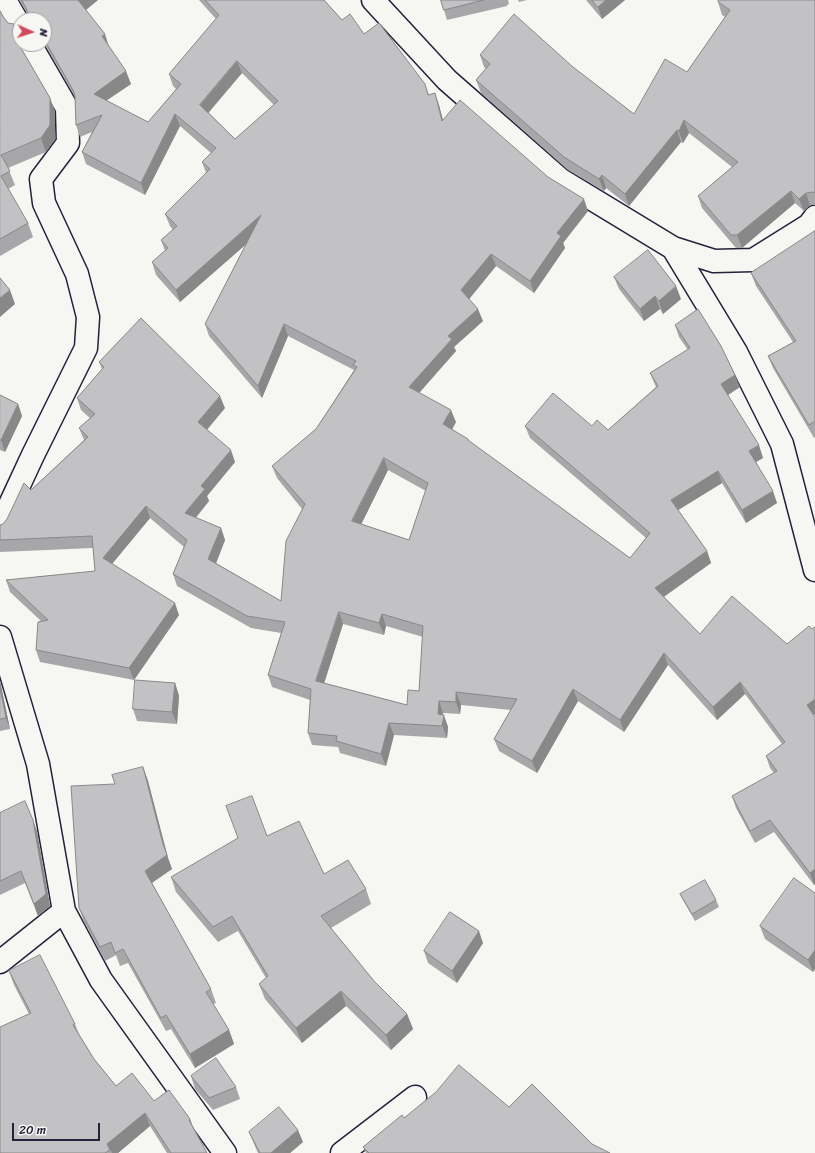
<!DOCTYPE html>
<style>
body{margin:0}
#map{position:relative;width:815px;height:1153px;overflow:hidden;background:#f6f6f2;font-family:Sriracha,sans-serif}
canvas{display:block}
.north{position:absolute;left:12px;top:12px;width:40px;height:40px;box-sizing:border-box;background:#f6f6f2;border:1px solid #a1a1a9;border-radius:50%;rotate:93deg;font-size:11px;font-weight:700;line-height:16px;text-align:center;color:#22223b}
.north::after{content:'';display:block;margin:auto;width:14px;height:18px;background:#d1495b;clip-path:polygon(50% 0,100% 100%,50% 72%,0 100%)}
.scale{position:absolute;left:12px;top:1123px;width:88px;height:18px;box-sizing:border-box;border:2px solid #22223b;border-top:0;padding-left:5px;font-size:12px;line-height:14px;white-space:nowrap;color:#22223b;-webkit-text-stroke:3px #f6f6f2;paint-order:stroke}
</style>
<div id="map">
<canvas width="815" height="1153"></canvas>
<div class="north">N</div>
<div class="scale">20 m</div>
</div>
<script>
const g = document.querySelector('canvas').getContext('2d');
g.lineJoin = 'round';
function stroke(path, color, width, dash) {
  g.strokeStyle = color;
  g.lineWidth = width;
  g.lineCap = dash ? 'butt' : 'round';
  g.setLineDash(dash || []);
  g.stroke(path);
}
function fill(path, color) {
  g.fillStyle = color;
  g.fill(path, 'evenodd');
}
const street = new Path2D(`
 M5,0L20,26
 M373,0L447,80L561,180L673,248L714,261L753,260L809,225L815,217
 M673,248L736,352L782,444L815,570
 M0,526L33,455L86,348L88,317L77,274L44,203L41,179L68,143L67,108L30,44
 M0,637L38,764L64,911L101,980L225,1153
 M0,962L64,911
 M342,1153L415,1097`);
stroke(street, '#22223b', 25);
stroke(street, '#f6f6f2', 22);
fill(new Path2D(`
 M19,0H98L86,10L109,47L131,84L106,101L148,122L176,89L173,86L169,74L216,19L199,0H324L342,20L364,34L425,84L429,95L439,105L443,120L548,177L588,211L563,243L565,248L534,293L496,266L469,299L483,321L454,347L456,351L419,392L456,422L452,429L469,441L630,558L646,538L530,438L525,426H592L608,430L656,387L650,373L688,350L679,337L675,325L740,387L728,395L763,458L756,462L777,503L746,523L722,483L678,510L707,551L711,563L664,597L700,634L815,714L814,715L815,717V884L814,885L774,832L755,843L736,808L732,796L774,773L770,768L766,756L782,744L745,694L717,720L668,665L624,732L578,701L537,773L499,751L494,739L511,710L461,705L460,714L443,713V715L448,727L447,738L394,735L386,766L340,753L338,747L312,745L308,733L310,700L272,687L268,675L281,633L251,628L177,586L173,574L184,547L150,518L112,564L179,615L134,680L40,662L36,650L41,621L10,592L6,580L95,571L93,548L0,552V525L3,524L31,490L84,440L79,428L90,418L81,410L77,398L102,369L99,362L225,408L207,430L235,462L207,496L209,501L196,518L221,528L225,540L216,563L281,601L302,509L277,478L272,466L316,429L354,370L288,336L262,398L209,336L205,324L246,244L180,302L156,275L152,262L165,251L161,240L173,230L170,226L165,214L206,173L202,162L211,153L180,126L145,195L86,164L82,152L92,132L80,137L76,125L75,97L44,43V20H27L28,15ZM242,73L274,105L235,139L208,112ZM388,470L426,491L409,540L361,524ZM343,624L384,635L386,626L423,637L419,691L407,705L324,683Z
 M441,0H508L509,4L507,5V6L447,20Z
 M518,0H527L519,2Z
 M586,0H625L602,19Z
 M815,0V205H810L804,211L795,203L742,248H736L702,208L698,196L732,167L689,133L683,143L681,142L629,206L606,188L604,191L568,170L481,93L476,80L486,69L484,67L480,55L573,67L634,114L687,72L725,17L722,15L718,2Z
 M0,11L4,18L19,38L18,43L50,98L55,112V139L46,152L8,168L15,185L8,189L28,223L33,237L0,256Z
 M815,231V437L814,438L773,368L768,356L793,342L756,286L751,273Z
 M614,277L681,299L663,314L660,309L644,321L619,289Z
 M0,395L18,404L22,416L5,452L0,450Z
 M0,681L10,729L0,731Z
 M175,683L179,696L177,724L137,721L133,709Z
 M143,767L148,781L168,858L172,869L152,883L211,989L216,1003L213,1004L229,1030L234,1044L195,1068L171,1029L166,1031L128,963L120,966L116,955L105,961L84,922L79,908L115,784Z
 M0,813L33,820L37,832L50,906L38,916L25,883L0,895Z
 M267,836L324,874L366,889L371,904L331,928L374,981L407,1014L413,1029L391,1050L346,1006L302,1043L265,999L259,984L266,978L238,931L218,942L176,892L171,877Z
 M815,893V969L813,972L765,939L760,926Z
 M680,894L716,900L719,907L695,921L683,900Z
 M483,943L457,983L428,963L424,951Z
 M9,971L75,1024L79,1034L94,1059L116,1086L154,1101L190,1119L194,1130L207,1153H167L150,1126L118,1153H0L29,1014L14,985Z
 M191,1076L236,1087L240,1099L213,1110L195,1089Z
 M509,1107L592,1144L610,1153H366L363,1147L404,1118Z
 M249,1132L303,1142L290,1153H258L254,1144Z`), '#a7a7a9');
fill(new Path2D(`
 M78,0H98L83,12Z
 M606,0H625L602,19L598,7Z
 M14,24L19,38L18,44L13,31Z
 M105,34L109,47L102,36Z
 M237,61L242,73L205,117L200,105Z
 M126,71L131,84L98,106L94,94Z
 M435,93L439,105L446,133L442,121Z
 M50,98L55,112V139L46,152L41,138Z
 M175,114L180,126L145,195L141,183Z
 M684,120L689,133L683,143L679,131Z
 M677,130L681,142L629,206L625,194Z
 M602,175L606,188L604,191L599,179Z
 M791,191L795,203L742,248L737,235Z
 M806,193L810,205L804,211L799,199Z
 M584,199L588,211L563,243L565,248L534,293L530,281L557,233Z
 M261,215L266,227L180,302L176,290Z
 M491,254L496,266L466,303L461,290Z
 M676,286L681,299L663,314L659,301Z
 M10,290L15,304L0,317V298Z
 M655,296L660,309L644,321L640,309Z
 M478,309L483,321L454,347L456,351L414,399L409,387L448,336Z
 M284,324L288,336L262,398L258,386Z
 M735,375L740,387L726,396L721,384Z
 M220,396L225,408L203,434L198,422Z
 M18,404L22,416L5,452L1,440Z
 M451,410L456,422L448,437L443,424Z
 M759,445L763,458L754,463L749,451Z
 M231,450L235,462L207,496L209,501L189,525L185,513L201,486Z
 M384,458L388,470L357,533L352,521Z
 M718,471L722,483L675,512L671,500Z
 M773,491L777,503L746,523L742,510Z
 M146,506L150,518L107,570L103,558Z
 M221,528L225,540L213,571L208,559Z
 M707,551L711,563L659,600L655,588Z
 M175,603L179,615L134,680L129,668Z
 M339,612L343,624L321,693L316,681Z
 M382,614L386,626L384,635L379,623Z
 M664,653L668,665L624,732L620,720Z
 M0,681L10,729L6,718L0,688Z
 M740,682L745,694L717,720L713,707Z
 M175,683L179,696L177,724L172,712Z
 M573,689L578,701L537,773L532,761Z
 M456,692L461,705L460,714L456,702Z
 M815,699V714L811,717L807,705Z
 M439,701L443,713V723L444,715L448,727L447,738L438,714Z
 M389,723L394,735L386,766L381,754Z
 M143,767L148,781L168,858L172,869L150,884L145,871L163,844Z
 M33,820L37,832L50,906L38,916L34,904Z
 M815,869V884L814,885L810,873Z
 M479,931L483,943L457,983L452,971Z
 M815,950V969L813,972L808,960Z
 M341,991L346,1006L302,1043L296,1028Z
 M407,1014L413,1029L391,1050L386,1035Z
 M229,1030L234,1044L195,1068L190,1054Z
 M145,1113L150,1126L118,1153H112L107,1144Z
 M190,1119L195,1133L189,1120Z
 M298,1130L303,1142L290,1153H271Z`), '#888889');
const building = new Path2D(`
 M22,0H78L105,34L102,36L126,71L94,94L148,122L181,84L169,74L219,15L205,0H324L342,20L350,14L364,34L379,23L425,84L428,95L435,93L442,121L460,100L548,177L584,199L557,233L561,236L530,281L491,254L461,290L478,309L448,336L452,339L409,387L451,410L443,424L468,439V440L630,558L650,533L525,426L553,393L592,426L597,420L608,430L658,386L650,373L690,348L675,325L698,309L721,346L735,375L721,384L759,445L749,451L773,491L742,510L718,471L671,500L707,551L655,588L700,634L732,596L787,644L809,626L812,629L815,627V699L807,705L815,717V869L810,873L770,820L750,831L732,796L777,771L766,756L785,742L740,682L713,707L664,653L620,720L573,689L532,761L494,739L517,699L456,692V702L439,701L438,714L444,715L442,726L389,723L381,754L336,741L337,736L308,733L311,689L268,675L285,622L247,616L173,574L187,540L146,506L103,558L175,603L129,668L36,650L38,622L48,620L6,580L95,571L92,536L0,540V525L3,524L7,519L24,483L31,490L88,437L79,428L95,414L77,398L104,367L99,362L141,318L220,396L198,422L231,450L201,486L205,489L185,513L221,528L208,559L281,601L286,541L305,504L272,466L316,429L357,367L353,365L356,361L284,324L258,386L205,324L261,215L176,290L152,262L168,248L161,240L177,226L165,214L210,169L202,162L216,148L175,114L141,183L82,152L102,115L76,125L75,96L73,90L44,39V20H27L28,14L26,8ZM237,61L278,101L235,139L200,105ZM384,458L428,483L409,540L352,521ZM339,612L379,623L382,614L423,626L419,691L408,690L407,705L316,681Z
 M441,0H484L444,10Z
 M592,0H606L598,7Z
 M719,0H815V193L812,192L806,193L799,199L791,191L737,235H731L698,196L738,162L684,120L679,131L677,130L625,194L602,175L599,179L564,157L476,80L490,64L480,55L514,14L573,67L634,114L665,59L687,72L730,10L718,2Z
 M0,11L4,18L8,23L14,24L13,31L14,36L50,98V125L41,138L1,155L10,171L1,176L28,223L0,239Z
 M815,231V421L809,425L768,356L796,341L751,273Z
 M648,250L676,286L659,301L655,296L640,309L614,277Z
 M0,278L10,290L0,298Z
 M0,395L18,404L1,440H0Z
 M135,680L175,683L172,712L133,709Z
 M0,688L6,718L0,719Z
 M143,767L163,844L167,855L145,871L211,989L206,992L229,1030L190,1054L166,1015L161,1018L123,949L115,953L111,942L100,947L79,908L71,786L115,784L112,775Z
 M252,796L267,836L299,821L324,874L348,860L366,889L321,916L374,981L407,1014L386,1035L341,991L296,1028L259,984L268,976L232,916L213,927L171,877L238,838L226,806Z
 M25,801L33,820L46,894L34,904L21,871L0,881V813Z
 M794,878L815,893V950L808,960L760,926Z
 M705,880L716,900L692,914L680,894Z
 M450,912L479,931L452,971L424,951Z
 M40,955L75,1024L73,1025L94,1059L116,1086L132,1073L154,1101L169,1090L190,1119L189,1120L207,1153H171L145,1113L107,1144L110,1150L105,1153H0V1027L31,1013L9,971Z
 M216,1058L236,1087L209,1098L191,1076Z
 M459,1065L509,1107L532,1084L592,1144L610,1153H369L363,1147L402,1115L404,1118L436,1092Z
 M279,1107L298,1130L271,1153H260L249,1132Z`);
fill(building, '#c2c2c4');
stroke(building, '#888889', 1);
</script>
